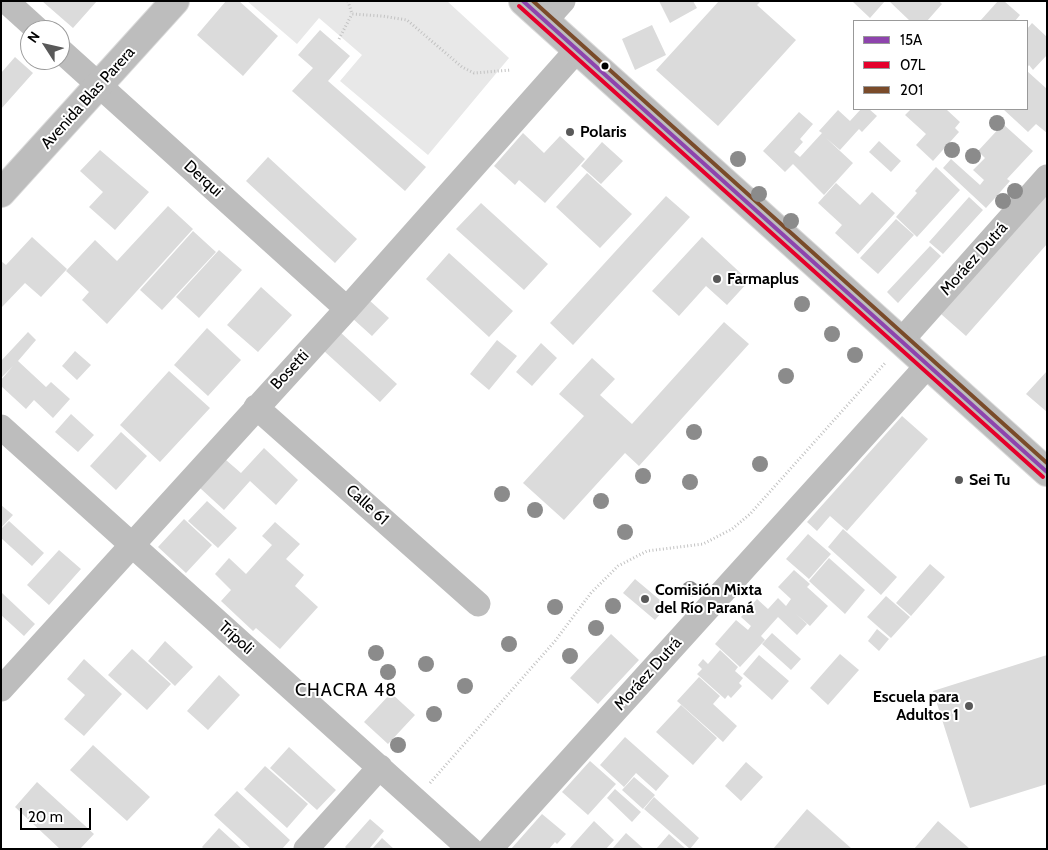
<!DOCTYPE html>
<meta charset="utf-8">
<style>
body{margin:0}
#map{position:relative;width:1048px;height:850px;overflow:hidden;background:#fff;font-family:Cabin,sans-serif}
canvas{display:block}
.frame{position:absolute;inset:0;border:2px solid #000;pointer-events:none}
.legend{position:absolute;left:853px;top:20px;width:175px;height:90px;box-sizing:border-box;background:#fff;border:1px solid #999;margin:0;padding:6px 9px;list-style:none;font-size:15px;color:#000}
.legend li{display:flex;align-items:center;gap:10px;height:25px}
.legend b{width:25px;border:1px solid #999}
.north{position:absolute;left:20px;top:20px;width:50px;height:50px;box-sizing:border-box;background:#fff;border:1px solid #999;border-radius:50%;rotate:305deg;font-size:14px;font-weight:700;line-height:20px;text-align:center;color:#000}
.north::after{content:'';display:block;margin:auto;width:18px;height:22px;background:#595959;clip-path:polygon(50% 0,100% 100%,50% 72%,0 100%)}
.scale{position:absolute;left:20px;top:808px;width:71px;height:22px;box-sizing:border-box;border:2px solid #000;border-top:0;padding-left:6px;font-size:15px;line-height:18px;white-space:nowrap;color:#000;-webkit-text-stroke:4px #fff;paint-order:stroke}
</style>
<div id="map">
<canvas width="1048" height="850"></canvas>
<div class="frame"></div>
<ul class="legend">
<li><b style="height:6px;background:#8e44ad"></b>15A</li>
<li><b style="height:6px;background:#e4002b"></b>07L</li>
<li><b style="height:6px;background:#7a4b2a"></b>201</li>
</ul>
<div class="north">N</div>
<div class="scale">20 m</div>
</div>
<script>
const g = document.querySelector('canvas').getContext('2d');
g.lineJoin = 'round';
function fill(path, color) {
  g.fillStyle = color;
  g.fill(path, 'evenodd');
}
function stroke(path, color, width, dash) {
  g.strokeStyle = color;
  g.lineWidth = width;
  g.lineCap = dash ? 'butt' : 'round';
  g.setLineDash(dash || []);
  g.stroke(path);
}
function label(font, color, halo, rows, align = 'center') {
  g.font = font + ' Cabin,sans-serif';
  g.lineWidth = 4;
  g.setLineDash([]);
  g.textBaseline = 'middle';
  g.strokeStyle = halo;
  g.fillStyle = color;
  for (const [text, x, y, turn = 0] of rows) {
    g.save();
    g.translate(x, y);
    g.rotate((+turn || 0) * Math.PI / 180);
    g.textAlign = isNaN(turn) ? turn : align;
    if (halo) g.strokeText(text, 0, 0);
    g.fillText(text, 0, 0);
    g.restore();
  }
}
fill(new Path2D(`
 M247,1H447L509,58L428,155L340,81L362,55L319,18L297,44Z`), '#e8e8e8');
fill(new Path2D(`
 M42,1H97L73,28Z
 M226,1H239L278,36L243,76L197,35Z
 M659,1H693L697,8L670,23Z
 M719,1H761L757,5L796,40L718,126L656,70Z
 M852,1H885L870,18Z
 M889,1H939L942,4L927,21H910Z
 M998,1H1004L1020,15L1015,21H980Z
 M1032,23L1047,37V55L1033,70L1029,65L1027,68V29Z
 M652,25L666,55L635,70L622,39Z
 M320,30L350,56L328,81L426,167L405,191L292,91L313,68L298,55Z
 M15,57L33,73L1,109V73Z
 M1027,71L1047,89V133L1036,124L1028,132L1003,109H1027Z
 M861,109H869L877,116L862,132L859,129L840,150L826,138L853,163L824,195L793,164L785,172L763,151L799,112L813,124L800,139L803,142L794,152L800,157L822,133L819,131L838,110L850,121Z
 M911,109H949L947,110L960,122L955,128L959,132L933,161L916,145L926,134L905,115Z
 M1003,124L1033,151L1007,179L1010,181L986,208L943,168L951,159L980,185L984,180L973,170L985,158L978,151Z
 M523,133L544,153L560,136L585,159L545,203L519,180L515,185L494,166Z
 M879,141L901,161L891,172L869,152Z
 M602,142L623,161L601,184L581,166Z
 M100,150L149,192L115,230L89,207L103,192L80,171Z
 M268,157L357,239L335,263L246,181Z
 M936,167L960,190L917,237L896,217L917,193L915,191Z
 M587,173L632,214L600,248L556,207Z
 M836,183L860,205L872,192L895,213L858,254L835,233L842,225L818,203Z
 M1047,194V244L966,336L941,314Z
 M666,196L690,217L573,345L550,323Z
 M969,197L983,210L943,254L929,242Z
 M481,203L548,264L524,290L456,229Z
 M168,206L193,229L107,324L82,300L89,292L66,271L95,240L117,261Z
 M896,219L914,235L878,274L860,258Z
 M193,231L216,252L162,310L140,290Z
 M32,237L67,269L41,297L25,283L2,307L1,261L6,265Z
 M702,237L749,281L727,305L706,286L679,316L652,291Z
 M930,246L941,256L898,303L887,292Z
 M219,250L242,270L199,318L176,297Z
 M449,253L513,311L489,337L426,279Z
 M261,287L292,315L258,352L227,325Z
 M369,300L389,318L372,336L352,318Z
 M724,322L749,344L639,466L625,453L564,520L523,483L584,416L559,394L592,358L615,379L600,395L632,424Z
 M207,328L241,360L208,396L174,365Z
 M28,332L36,340L18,361L46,387L51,382L70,399L53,418L34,400L26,409L1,386V380L13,366L1,378V361Z
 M340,332L397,384L380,402L324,351Z
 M497,340L517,356L489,390L470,374Z
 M541,343L557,358L532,386L516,372Z
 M75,351L91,365L77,380L62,366Z
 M169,371L210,408L160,462L120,425Z
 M1047,371V412L1026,394Z
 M71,414L94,435L78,452L55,432Z
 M902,416L928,439L847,531L830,516L817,531L807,522Z
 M121,432L147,456L116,490L90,466Z
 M264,448L298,480L276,505L250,481L224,510L200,488L226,460L241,473Z
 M207,501L237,528L218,548L188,521Z
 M1,505L13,515L1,528Z
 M184,519L212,545L186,573L158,547Z
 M9,521L44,553L32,566L1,538V529Z
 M275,522L300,544L286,559L304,575L295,586L318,607L280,649L256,628L253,631L221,601L231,590L215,574L229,558L246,574L272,545L262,536Z
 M843,529L897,577L881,595L828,547Z
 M808,534L831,554L809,579L786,559Z
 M59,550L81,569L49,605L27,585Z
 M829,558L865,590L845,614L809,581Z
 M930,564L945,577L911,616L896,603Z
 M794,570L810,584L807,587L828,606L810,626L796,614L807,624L797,635L778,617L761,636L765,640L740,667L715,644L736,620L748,630L751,626L741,617L757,599L768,609L778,598L786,606L791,599L778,587Z
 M635,579L667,606L655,620L623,593Z
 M1,592L35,624L24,636L1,615Z
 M886,596L910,617L891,638L867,617Z
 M877,629L889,639L879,651L868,641Z
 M772,633L801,659L791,670L762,644Z
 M611,634L639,660L598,704L570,678Z
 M165,641L193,667L175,686L148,661Z
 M132,649L171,684L147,710L108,675Z
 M720,650L738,667L735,671L743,678L739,683L742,686L731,698L728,695L725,699L697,674L702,669L698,665L703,659L708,664Z
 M840,654L859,670L828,705L810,688Z
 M759,655L789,681L772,700L743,674Z
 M1047,655V784L970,808L933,691Z
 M84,659L122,694L84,736L64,719L85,695L67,679Z
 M219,675L240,695L208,730L187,711Z
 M699,677L720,696L713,704L737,726L723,742L677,701Z
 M391,693L415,715L388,744L364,722Z
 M681,705L717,738L693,765L656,732Z
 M625,737L669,776L656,791L636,773L624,787L600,765Z
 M93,745L150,797L127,821L70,770Z
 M289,747L336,790L317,810L270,768Z
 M590,761L616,784L588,815L562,792Z
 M746,762L763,777L741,801L725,786Z
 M265,766L308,804L287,828L244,789Z
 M634,777L655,795L643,809L622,790Z
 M37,782L94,834L80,849H60L15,807Z
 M615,789L641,812L632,822L607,798Z
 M237,791L290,840L282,849H251L214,815Z
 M654,797L699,838L690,849L644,809Z
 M807,809L852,849H773Z
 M542,814L566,834L557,844L555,842L549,849H511Z
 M370,819L384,831L369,849H347L345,847Z
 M594,821L614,840L606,849H569Z
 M938,821L970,849H914Z
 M219,828L242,849H204L202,847Z
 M626,833L644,849H612Z
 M669,834L686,849H656Z
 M382,838L394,849H372Z`), '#dbdbdb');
const primary = new Path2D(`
 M523,1L1047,472
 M1,193L175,1`);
stroke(primary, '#dbdbdb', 30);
stroke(new Path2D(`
 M348,1L352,14L382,16L407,20L462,67L474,73L511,70
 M339,39L352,14
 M430,783L555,641L591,593L618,566L647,551L703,544L732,529L750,514L886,362`), '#c2c2c2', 3, [1, 2.5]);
stroke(new Path2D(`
 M6,1L38,30
 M545,21L563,1
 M60,50L347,309
 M901,341L1047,177
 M256,407L478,604
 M1,427L470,849
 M1,689L347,309L577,50
 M306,849L380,767
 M490,849L928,365`), '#bdbdbd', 25);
stroke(primary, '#bdbdbd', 28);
stroke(new Path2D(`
 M523,1L1047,472`), '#8e44ad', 4);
stroke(new Path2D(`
 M519,6L1043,477`), '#e4002b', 4);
stroke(new Path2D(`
 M533,1L1047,463`), '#7a4b2a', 4);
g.fillStyle = '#8b8b8b';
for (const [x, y] of [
 [997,123],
 [952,150],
 [973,156],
 [738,159],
 [1015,191],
 [759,194],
 [1003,201],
 [791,221],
 [802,304],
 [832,334],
 [855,355],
 [786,376],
 [694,432],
 [760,464],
 [643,476],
 [690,482],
 [502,494],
 [601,501],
 [535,510],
 [625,532],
 [690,589],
 [613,606],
 [555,607],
 [596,628],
 [509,644],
 [376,653],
 [570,656],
 [426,664],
 [388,672],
 [465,686],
 [434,714],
 [398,745]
]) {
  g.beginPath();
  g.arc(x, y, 8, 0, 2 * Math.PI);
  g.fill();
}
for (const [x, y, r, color] of [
 [605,66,4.5,"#000"],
 [570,132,5,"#595959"],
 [717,279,5,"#595959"],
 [959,480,5,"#595959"],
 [645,599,5,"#595959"],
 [969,706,5,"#595959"]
]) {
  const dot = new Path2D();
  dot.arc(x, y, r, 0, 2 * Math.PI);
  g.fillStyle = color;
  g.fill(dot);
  stroke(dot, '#fff', 2);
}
label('16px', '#000', '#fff', [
 ["Avenida Blas Parera",88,98,-48],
 ["Derqui",203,179,42],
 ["Moráez Dutrá",974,259,-48],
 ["Bosetti",290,370,-47],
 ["Calle 61",367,505,42],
 ["Trípoli",236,638,42],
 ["Moráez Dutrá",648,674,-48]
]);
label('bold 16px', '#000', '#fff', [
 ["Polaris",580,132],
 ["Farmaplus",727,279],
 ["Sei Tu",969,480],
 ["Comisión Mixta",655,590],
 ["del Río Paraná",655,608],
 ["Escuela para",959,697,"right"],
 ["Adultos 1",959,715,"right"]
], 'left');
g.letterSpacing = '1px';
label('18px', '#000', '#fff', [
 ["CHACRA 48",346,691]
]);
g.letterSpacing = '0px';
</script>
